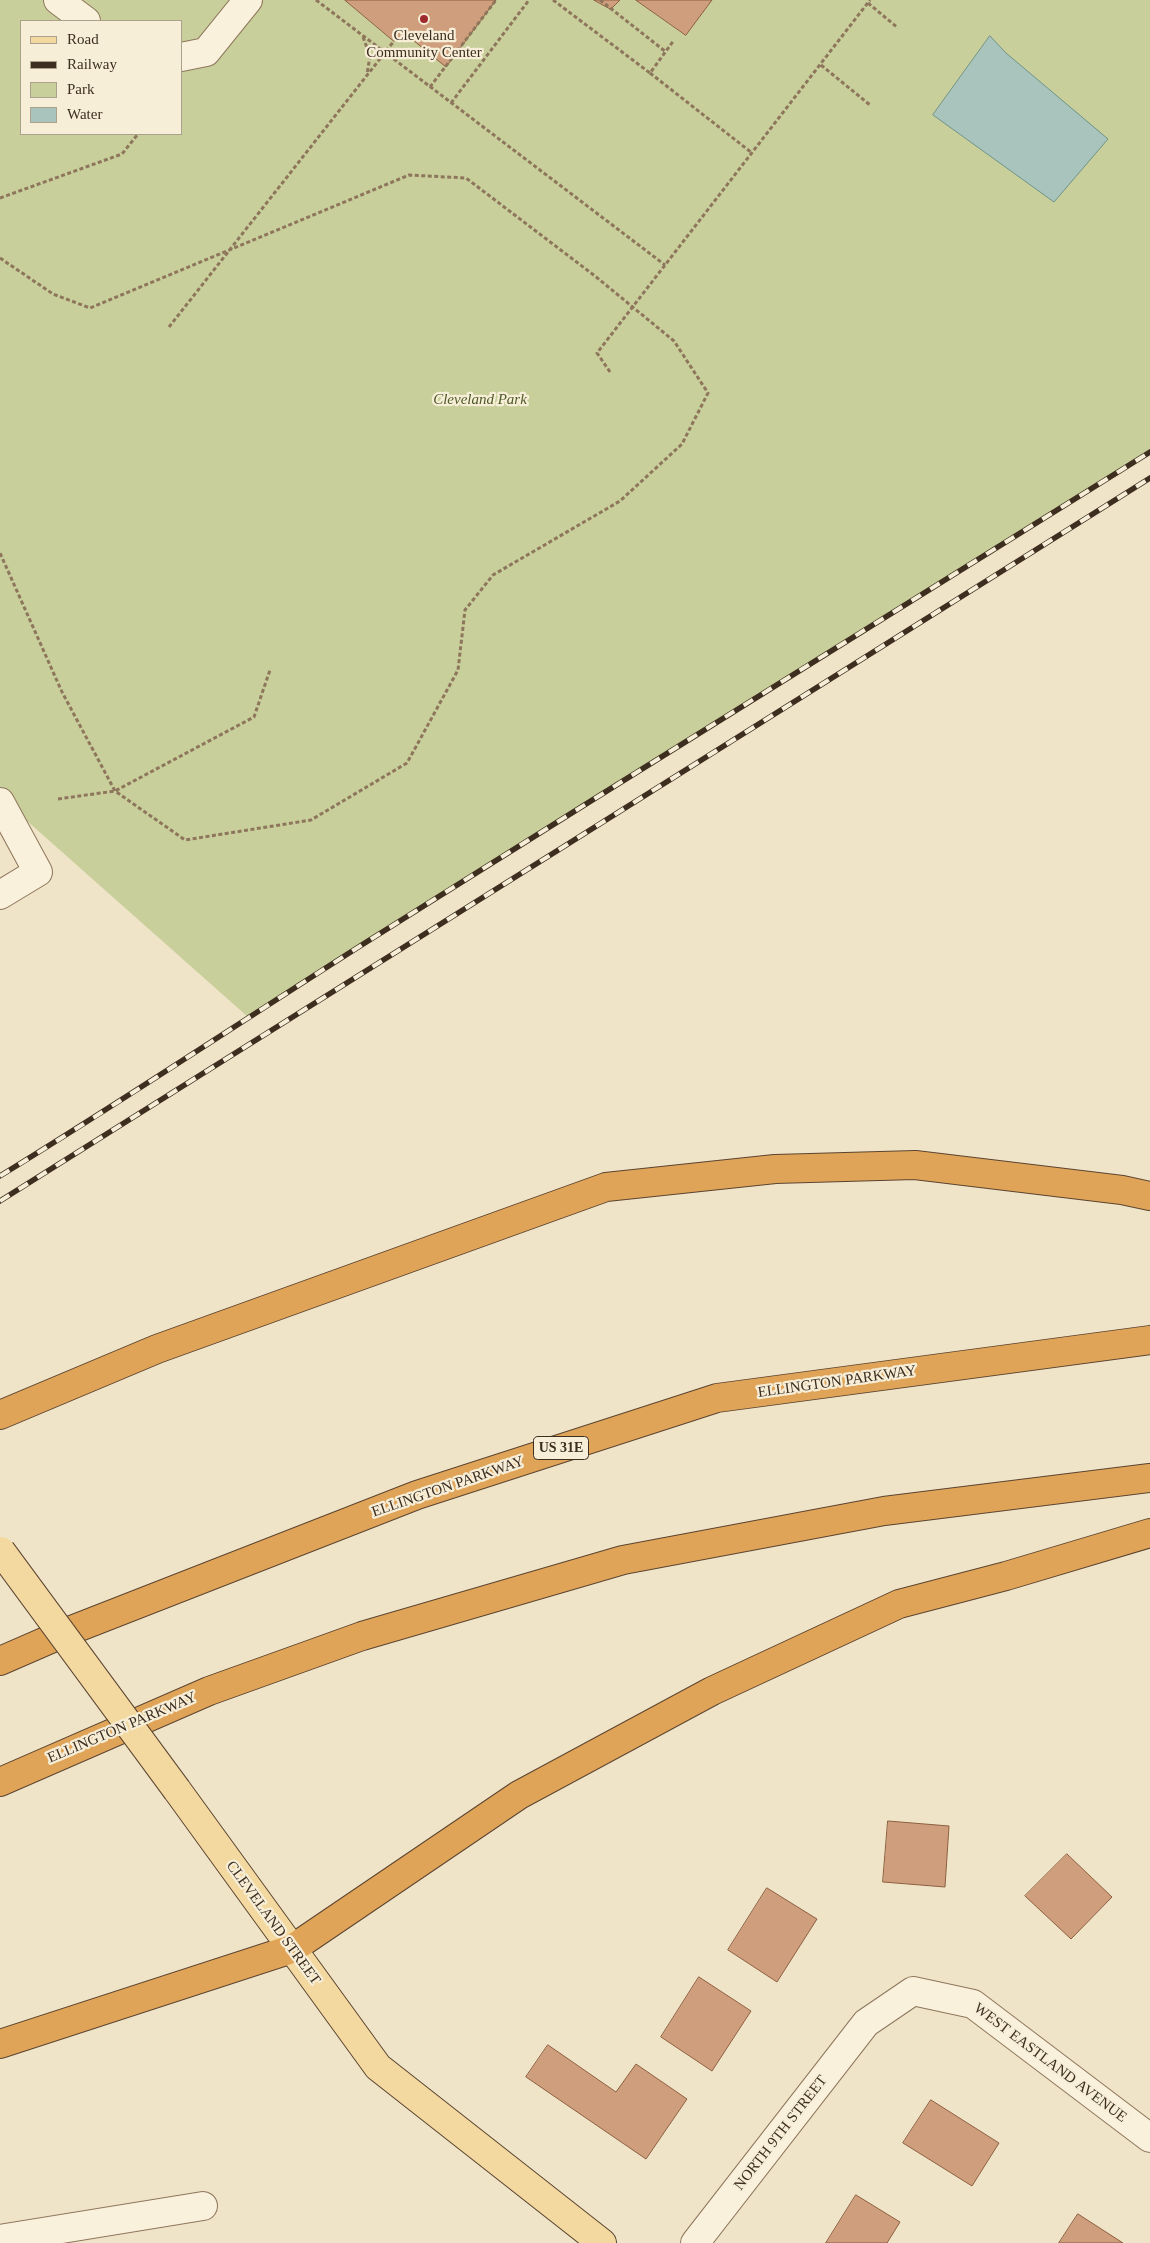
<!DOCTYPE html>
<style>
body{margin:0}
#map{position:relative;width:1150px;height:2243px;overflow:hidden;background:#f0e4c8;font-family:"Times New Roman",serif}
canvas{display:block}
.legend{position:absolute;left:20px;top:20px;width:162px;height:115px;box-sizing:border-box;background:#f7eed8;border:1px solid #ada18e;margin:0;padding:6px 9px;list-style:none;font-size:15px;color:#3d2e20}
.legend li{display:flex;align-items:center;gap:10px;height:25px}
.legend b{width:25px;border:1px solid #ada18e}
</style>
<div id="map">
<canvas width="1150" height="2243"></canvas>
<ul class="legend">
<li><b style="height:6px;background:#f3d9a0"></b>Road</li>
<li><b style="height:6px;background:#3d2e20"></b>Railway</li>
<li><b style="height:14px;background:#c9cf9b"></b>Park</li>
<li><b style="height:14px;background:#a9c4bc"></b>Water</li>
</ul>
</div>
<script>
const g = document.querySelector('canvas').getContext('2d');
g.lineJoin = 'round';
function fill(path, color) {
  g.fillStyle = color;
  g.fill(path, 'evenodd');
}
function stroke(path, color, width, dash) {
  g.strokeStyle = color;
  g.lineWidth = width;
  g.lineCap = dash ? 'butt' : 'round';
  g.setLineDash(dash || []);
  g.stroke(path);
}
function label(font, color, halo, rows, align = 'center') {
  g.font = font + ' "Times New Roman",serif';
  g.lineWidth = 4.5;
  g.setLineDash([]);
  g.textBaseline = 'middle';
  g.strokeStyle = halo;
  g.fillStyle = color;
  for (const [text, x, y, turn = 0] of rows) {
    g.save();
    g.translate(x, y);
    g.rotate((+turn || 0) * Math.PI / 180);
    g.textAlign = isNaN(turn) ? turn : align;
    if (halo) g.strokeText(text, 0, 0);
    g.fillText(text, 0, 0);
    g.restore();
  }
}
fill(new Path2D(`
 M0,0H1150V451L248,1017L0,797ZM21,21H181V134H21Z`), '#c9cf9b');
const water = new Path2D(`
 M990,36L1006,53L1108,139L1054,202L933,115Z`);
fill(water, '#a9c4bc');
stroke(water, '#6f938a', 1);
const building = new Path2D(`
 M345,0H496L446,67L408,36L394,41Z
 M594,0H620L611,9Z
 M636,0H712L686,35Z
 M888,1821L949,1826L945,1887L883,1882Z
 M1067,1854L1112,1897L1071,1939L1025,1896Z
 M767,1888L817,1919L777,1982L728,1950Z
 M699,1977L751,2011L712,2071L661,2037Z
 M548,2045L616,2092L636,2064L687,2099L646,2159L526,2077Z
 M931,2100L999,2143L972,2186L903,2143Z
 M856,2195L900,2222L887,2243H826Z
 M1078,2214L1123,2243H1059Z`);
fill(building, '#cf9f7d');
stroke(building, '#8d5f41', 1);
const minor = new Path2D(`
 M58,0L86,21
 M181,57L206,52L248,0
 M0,802L38,872L0,895
 M0,2239L203,2206
 M695,2243L866,2023L913,1991L973,2004L1150,2138`);
const major = new Path2D(`
 M177,1790L378,2067L602,2243`);
const highway = new Path2D(`
 M0,1415L157,1349L606,1187L775,1169L915,1165L1122,1190L1150,1196
 M0,1661L69,1631L417,1495L717,1398L1150,1340
 M0,1782L209,1691L362,1636L623,1560L884,1511L1150,1478
 M0,2044L292,1949L519,1795L712,1691L899,1604L1006,1576L1150,1533`);
stroke(minor, '#8d765c', 30);
stroke(major, '#5b4430', 30);
stroke(highway, '#5b4430', 30);
stroke(new Path2D(`
 M316,0L665,265
 M553,0L650,73L674,40
 M600,0L666,52
 M868,3L898,28
 M363,37L370,56L367,74
 M821,65L870,105
 M650,73L752,153
 M430,87L496,0
 M451,103L529,0
 M0,198L122,154L138,134
 M0,258L53,294L90,308L409,175L466,178L595,276L674,341L708,393L682,444L620,501L493,575L465,610L458,670L407,763L311,820L185,840L115,791L62,692L0,553
 M169,327L394,41
 M610,372L597,353L870,0
 M58,799L115,791L254,717L270,670`), '#8d765c', 3, [4, 2.5]);
stroke(minor, '#faf1dc', 28);
stroke(major, '#f3d9a0', 28);
stroke(highway, '#e0a458', 28);
const rail = new Path2D(`
 M0,1176C124,1100 245,1019 368,941C628,777 889,615 1150,452
 M0,1201L1150,478`);
stroke(rail, '#3d2e20', 5.5);
stroke(rail, '#f7eed8', 4, [11]);
const majorBridge = new Path2D(`
 M1,1551L177,1790`);
stroke(majorBridge, '#5b4430', 30, []);
stroke(majorBridge, '#f3d9a0', 28);
for (const [x, y, r, color] of [
 [424,19,5,"#9e2a2b"]
]) {
  const dot = new Path2D();
  dot.arc(x, y, r, 0, 2 * Math.PI);
  g.fillStyle = color;
  g.fill(dot);
  stroke(dot, '#f7eed8', 2);
}
for (const [x, y, w] of [
 [561,1448,55]
]) {
  const box = new Path2D();
  box.roundRect(x - w / 2, y - 11.5, w, 23, 4);
  g.fillStyle = '#f7eed8';
  g.fill(box);
  stroke(box, '#3d2e20', 1);
}
label('bold 14px', '#3d2e20', null, [
 ["US 31E",561,1448]
]);
label('15px', '#3d2e20', '#f7eed8', [
 ["Cleveland",424,36],
 ["Community Center",424,53]
]);
label('italic 15px', '#4d5a26', '#f7eed8', [
 ["Cleveland Park",480,400]
]);
label('15px', '#3d2e20', '#f7eed8', [
 ["ELLINGTON PARKWAY",837,1382,-8],
 ["ELLINGTON PARKWAY",448,1487,-19],
 ["ELLINGTON PARKWAY",122,1728,-23],
 ["CLEVELAND STREET",273,1923,54],
 ["WEST EASTLAND AVENUE",1050,2063,37],
 ["NORTH 9TH STREET",781,2133,-52]
]);
</script>
